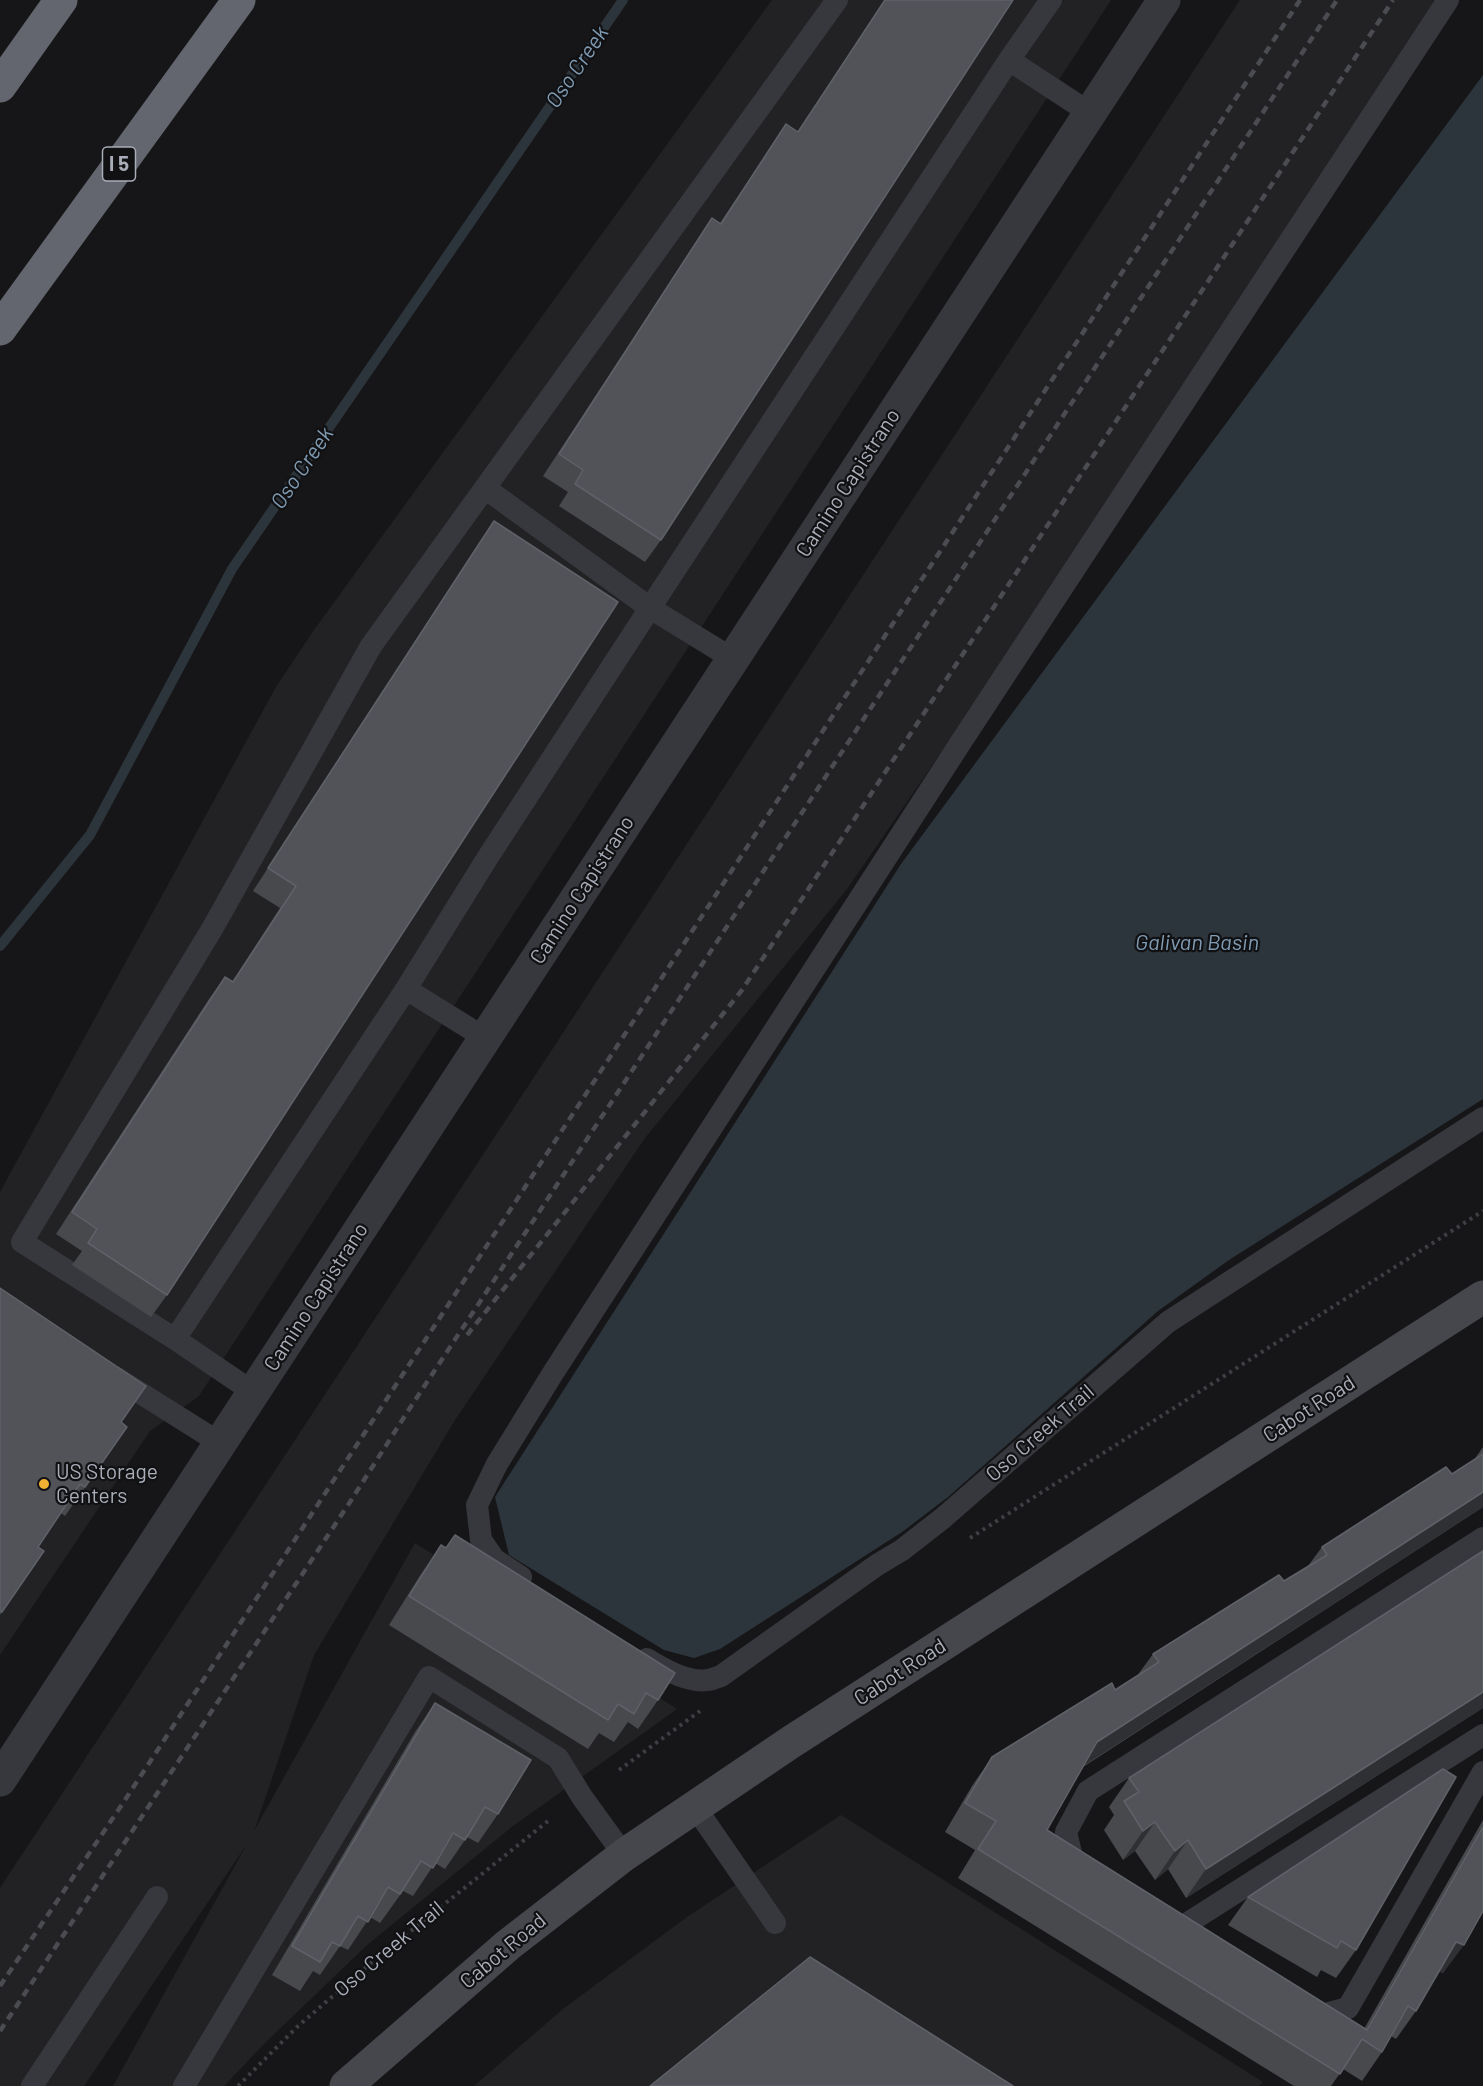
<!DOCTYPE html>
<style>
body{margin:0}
canvas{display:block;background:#161618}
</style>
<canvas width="1483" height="2086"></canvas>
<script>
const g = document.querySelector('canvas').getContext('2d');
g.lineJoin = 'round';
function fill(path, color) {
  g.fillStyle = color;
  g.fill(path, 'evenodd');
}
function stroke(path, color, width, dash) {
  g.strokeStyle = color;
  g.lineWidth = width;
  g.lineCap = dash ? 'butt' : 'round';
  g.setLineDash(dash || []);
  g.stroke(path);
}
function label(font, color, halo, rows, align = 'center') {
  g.font = font + ' Barlow,sans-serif';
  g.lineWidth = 4.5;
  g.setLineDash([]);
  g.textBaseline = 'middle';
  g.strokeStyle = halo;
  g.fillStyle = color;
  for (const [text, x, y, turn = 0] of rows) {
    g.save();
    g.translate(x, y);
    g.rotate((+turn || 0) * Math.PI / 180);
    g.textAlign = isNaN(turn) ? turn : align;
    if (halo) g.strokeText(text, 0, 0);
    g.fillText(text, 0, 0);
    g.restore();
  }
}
fill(new Path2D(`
 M772,0H1111L199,1396L150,1431L0,1655V1192L276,687L314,630Z
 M1240,0H1459L847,889L645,1138L455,1420L314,1655L254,1831L415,1543L677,1709L513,1826L367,1945L265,2043L224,2086H113L247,1844L84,2086H0V1888L519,1100Z
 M841,1815L1263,2082L1259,2086H474L563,2009L687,1917Z`), '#222225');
fill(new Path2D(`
 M1483,75V1099L1229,1260L1158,1311L948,1497L902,1532L720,1649L694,1658L664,1650L509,1555L495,1497L901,864Z`), '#2c353c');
stroke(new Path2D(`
 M0,946L90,835L232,569L623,0`), '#2c353c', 10);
stroke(new Path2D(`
 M970,1538L1483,1211
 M619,1770L700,1711
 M238,2086L297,2027L371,1963L548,1821`), '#3d3f44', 4, [3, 4.5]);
stroke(new Path2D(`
 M1009,60L1051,0
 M733,659L650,608L1009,60L1090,113
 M485,1038L406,989L488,857L650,608L485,488
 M175,1339L406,989
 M115,1377L220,1443
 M253,1392L175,1339L22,1242L212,929L371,646L837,0
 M521,1577L494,1559L481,1540L477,1505L497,1464L553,1373L961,742L1448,0
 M647,1659C663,1669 688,1683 707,1680C712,1680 717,1677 721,1676L877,1565L902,1550L943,1518L1168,1322L1483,1118
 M695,1807L775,1923
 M1086,1868L1073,1861L1066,1832L1088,1791L1483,1538
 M1180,1928L1483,1735
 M1308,2010L1318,2016L1348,2008L1483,1772
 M32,2086L157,1897
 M184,2086L429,1677L558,1758L582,1797L624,1855`), '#37383d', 22);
stroke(new Path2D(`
 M0,1780L1164,0`), '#37383d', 33);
stroke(new Path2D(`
 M346,2086L508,1945L624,1855L791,1742L1483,1297`), '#45474d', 33);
stroke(new Path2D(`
 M0,86L61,0
 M0,329L239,0`), '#63666e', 33);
stroke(new Path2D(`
 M467,1335L742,990L1393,0
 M0,1986L123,1803L1300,0
 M0,2031L350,1502L408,1411L1337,0`), '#4a4c52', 4.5, [8, 6]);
fill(new Path2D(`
 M884,0H1013L661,540L645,562L559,506L568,492L543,476L697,241L712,218L720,223L786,124L798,132Z
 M494,521L167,1295L151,1317L72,1265L82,1251L56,1234L209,999L225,977L232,982L280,908L253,891L478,544Z
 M0,1288L121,1422L127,1427L65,1516L61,1513L38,1547L44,1551L0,1615Z
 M1483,1447V1507L1083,1767L1047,1830L1364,2029L1483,1820V1911L1443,1973L1438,1971L1416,2011L1396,2039L1391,2036L1382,2052L1362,2081L1343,2069L1331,2086H1294L958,1878L975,1850L945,1832L972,1786L992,1757L1115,1690L1137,1676L1153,1654L1284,1581L1308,1566L1322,1547L1452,1474L1474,1460Z
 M441,1545L658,1700L638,1729L628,1722L614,1742L599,1733L588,1749L389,1625L421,1574Z
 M1483,1551V1708L1186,1898L1168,1869L1155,1880L1135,1851L1123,1860L1104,1830L1114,1815L1109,1807L1129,1778Z
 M435,1703L498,1814L478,1843L467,1837L445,1869L435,1863L413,1896L403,1891L380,1923L370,1917L348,1950L340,1946L320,1975L313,1971L300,1991L272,1975L415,1732Z
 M1443,1769L1356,1950L1336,1978L1321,1970L1317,1977L1228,1925L1248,1897Z`), '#47494d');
fill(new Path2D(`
 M1483,1492V1507L1077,1770L1097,1742Z
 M1483,1692V1708L1186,1898L1206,1869Z
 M1155,1822L1135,1851L1123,1860L1143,1831Z
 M1188,1840L1168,1869L1155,1880L1175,1851Z
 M1456,1942L1464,1945L1443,1973L1435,1970Z`), '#2f3033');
const building = new Path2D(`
 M885,0H1013L661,540L575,484L583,470L559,454L712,218L721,224L786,124L798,132Z
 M494,521L618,602L167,1295L88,1243L97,1229L72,1212L225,977L233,982L296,886L268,868Z
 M0,1288L146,1386L121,1422L127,1427L85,1487L80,1484L38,1547L44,1551L2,1612L0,1611Z
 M1483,1454V1492L1097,1742L1047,1830L1367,2030L1483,1827V1911L1464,1945L1456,1942L1416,2011L1408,2006L1382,2052L1362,2039L1340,2074L978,1849L996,1821L965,1803L992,1757L1112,1683L1115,1690L1159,1662L1153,1654L1279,1575L1284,1581L1327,1555L1322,1547L1446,1467L1452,1474Z
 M455,1535L675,1673L658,1700L646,1693L634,1714L618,1704L608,1720L409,1596L441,1545L446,1548Z
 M1483,1551V1692L1206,1869L1188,1840L1175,1851L1155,1822L1143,1831L1124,1801L1139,1792L1129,1778Z
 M435,1703L531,1760L498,1814L485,1807L465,1840L453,1833L433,1868L421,1861L400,1894L388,1887L368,1922L358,1916L340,1946L332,1942L320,1962L292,1946Z
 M1443,1769L1456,1777L1356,1950L1341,1941L1337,1948L1248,1897Z
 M810,1957L1013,2086H650Z`);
fill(building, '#525359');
stroke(building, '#5f6168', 1.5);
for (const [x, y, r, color] of [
 [44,1484,6,"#f2b134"]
]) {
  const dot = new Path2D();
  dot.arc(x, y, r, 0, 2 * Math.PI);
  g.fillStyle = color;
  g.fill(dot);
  stroke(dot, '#111113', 2);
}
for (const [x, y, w] of [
 [119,164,33]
]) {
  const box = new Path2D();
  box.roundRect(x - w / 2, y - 17, w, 34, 4.5);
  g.fillStyle = '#111113';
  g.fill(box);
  stroke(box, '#a8adb8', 1.5);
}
label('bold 20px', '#a8adb8', null, [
 ["I 5",119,164]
]);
label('21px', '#a8adb8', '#111113', [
 ["Camino Capistrano",848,483,-57],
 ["Camino Capistrano",582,890,-57],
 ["Camino Capistrano",316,1297,-57],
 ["Cabot Road",1309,1409,-33],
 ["Oso Creek Trail",1040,1433,-41],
 ["Cabot Road",900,1672,-33],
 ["Oso Creek Trail",389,1949,-40],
 ["Cabot Road",503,1951,-40]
]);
label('21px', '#a8adb8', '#111113', [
 ["US Storage",56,1472],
 ["Centers",56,1496]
], 'left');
label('italic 22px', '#7f9bb3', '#111113', [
 ["Oso Creek",577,67,-56],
 ["Oso Creek",302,468,-56],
 ["Galivan Basin",1197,943]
]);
</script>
